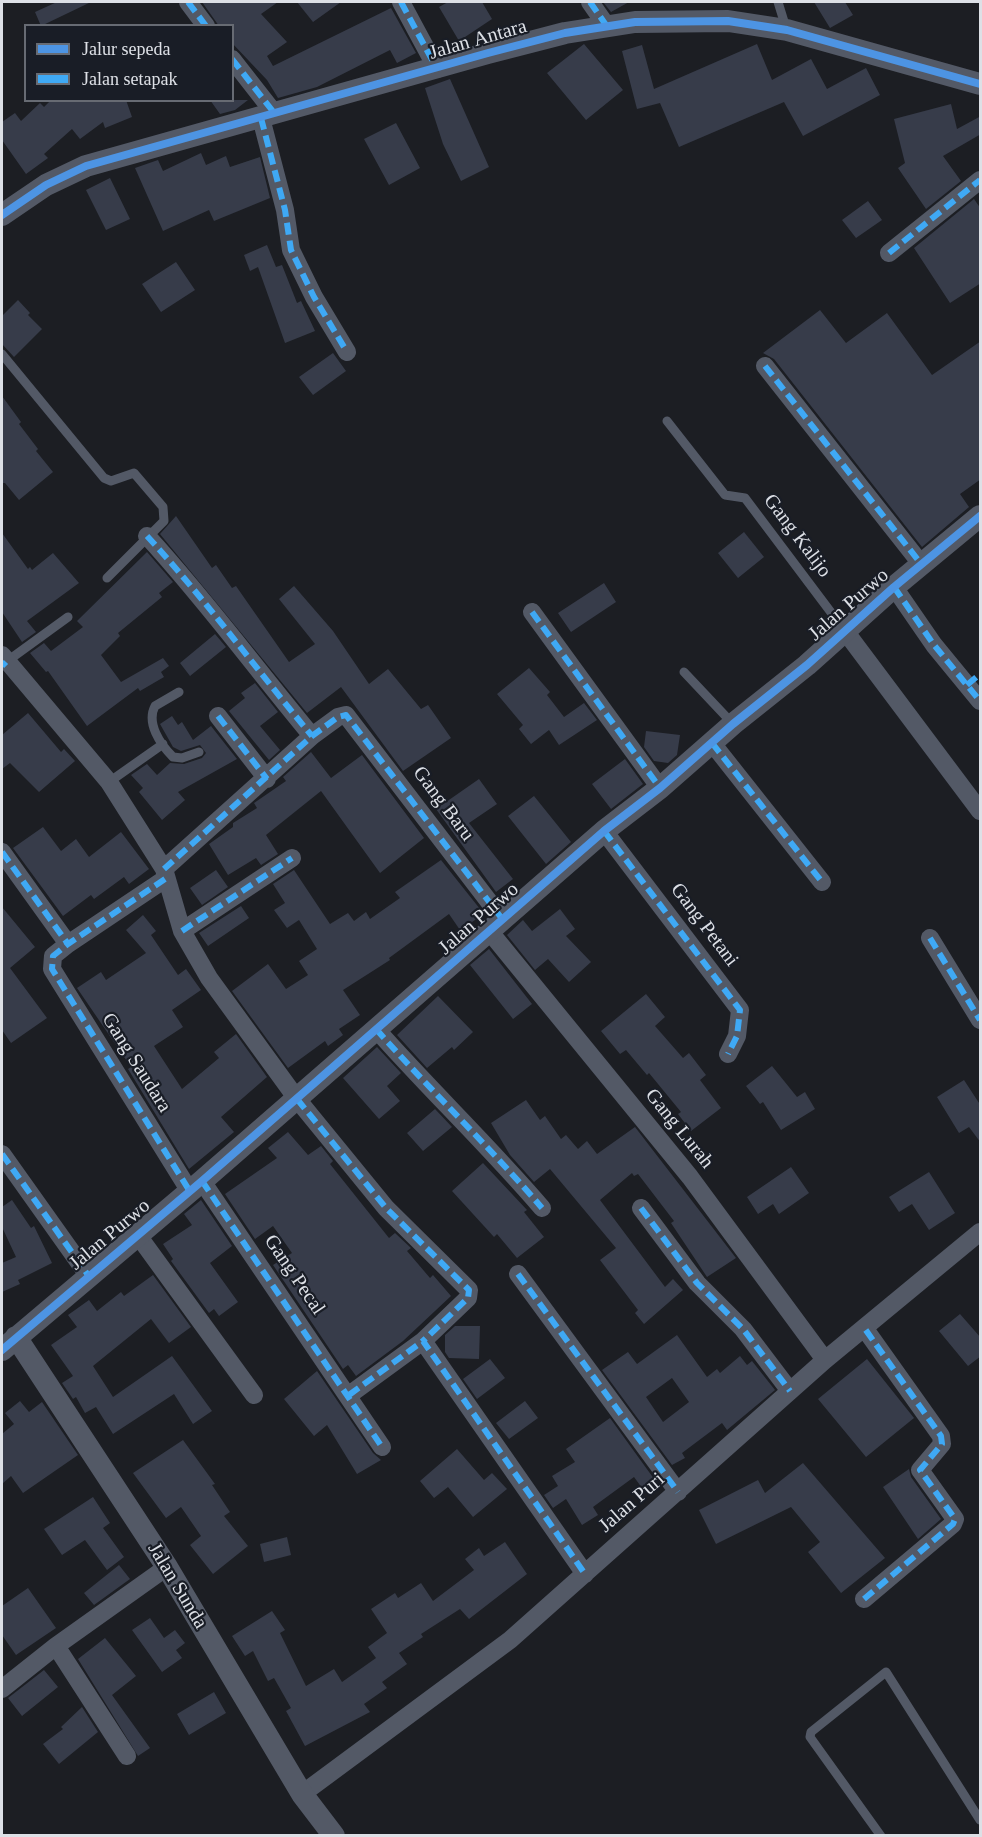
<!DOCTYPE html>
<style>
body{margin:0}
#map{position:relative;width:982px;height:1837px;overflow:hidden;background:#1c1e23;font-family:Georgia,serif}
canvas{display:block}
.frame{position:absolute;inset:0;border:3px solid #dde0e6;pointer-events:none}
.legend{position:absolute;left:24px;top:24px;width:210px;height:78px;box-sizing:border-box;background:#191d26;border:2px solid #676b73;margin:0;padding:8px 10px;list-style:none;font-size:18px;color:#dde0e6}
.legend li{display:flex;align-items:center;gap:12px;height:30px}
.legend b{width:30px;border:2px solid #676b73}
</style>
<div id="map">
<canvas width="982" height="1837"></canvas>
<div class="frame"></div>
<ul class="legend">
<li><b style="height:8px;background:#4d94e3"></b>Jalur sepeda</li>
<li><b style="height:8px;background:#3fa9f5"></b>Jalan setapak</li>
</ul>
</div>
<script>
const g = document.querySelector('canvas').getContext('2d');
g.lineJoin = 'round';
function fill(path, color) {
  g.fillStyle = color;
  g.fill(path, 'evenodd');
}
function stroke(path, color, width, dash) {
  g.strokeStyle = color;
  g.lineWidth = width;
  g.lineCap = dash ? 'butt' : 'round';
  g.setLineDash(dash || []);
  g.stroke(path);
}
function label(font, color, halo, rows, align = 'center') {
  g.font = font + ' Georgia,serif';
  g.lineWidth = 4.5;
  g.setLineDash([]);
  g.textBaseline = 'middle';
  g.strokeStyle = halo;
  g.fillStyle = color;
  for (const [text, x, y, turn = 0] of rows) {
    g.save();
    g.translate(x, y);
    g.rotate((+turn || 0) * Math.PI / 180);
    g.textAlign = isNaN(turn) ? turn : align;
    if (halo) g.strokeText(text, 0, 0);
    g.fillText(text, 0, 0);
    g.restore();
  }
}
fill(new Path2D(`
 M57,2H91L41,26L35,12Z
 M202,2H278L261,14L287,42L267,56L273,66L391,8L416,53L397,63L390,50L317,87L278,98L267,80L232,43V26H219Z
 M297,2H341L313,22Z
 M448,2H482L492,19L459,41L439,7Z
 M603,2H629L611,12Z
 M814,2H845L853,15L830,28Z
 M584,44L623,90L586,120L547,73Z
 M757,44L772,80L811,59L827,89L866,68L880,95L803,136L784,102L679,147L660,103L637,109L622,51L642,45L654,89Z
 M450,79L489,167L461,181L443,144L425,88Z
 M51,100H126L132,117L105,128L103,122L80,139L72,129L44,154L48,158L26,174L2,140V122L15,113L21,121L40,103L44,107Z
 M210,100H248L235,110L220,114Z
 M951,104L957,129L981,116V134L943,156L961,181L926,209L898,168L905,163L894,119Z
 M396,123L420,168L389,185L364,139Z
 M201,153L206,165L226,156L230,167L260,157L270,198L214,221L209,210L163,231L135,168L158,160L163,171Z
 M110,178L130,219L106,230L86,190Z
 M974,199L981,209V283L950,303L914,248Z
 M868,201L882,220L856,238L842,220Z
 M267,245L276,267L282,265L297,303L301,301L315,331L285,343L258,267L250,271L244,255Z
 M176,262L195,290L161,312L142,284Z
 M18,300L30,313L28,315L42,329L14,357L2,344V316Z
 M820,310L846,343L887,313L932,375L981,341V479L960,494L969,507L922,547L774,359L763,353Z
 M333,353L346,371L313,395L299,377Z
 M2,396L21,422L19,424L38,449L36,451L53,472L19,500L5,483H2Z
 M176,516L212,568L216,565L232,588L236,586L289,662L315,644L279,599L294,586L333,631L369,684L388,669L421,709L428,705L451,738L403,771L341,687L307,713L160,534Z
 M744,532L764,557L738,578L718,553Z
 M2,533L28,569L30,567L32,570L53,553L79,583L27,621L36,632L22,642L2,612Z
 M147,552L173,582L159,593L162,597L118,633L120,636L101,655L121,682L163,658L169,666L161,672L164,677L140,691L138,688L87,726L48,671L46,672L30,653L44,643L51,651L83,627L77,621Z
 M604,583L616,602L571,632L558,613Z
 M215,634L226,647L190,676L180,663Z
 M529,668L550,692L547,695L564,717L584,703L597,720L559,745L549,730L531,744L519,729L523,725L497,694Z
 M255,683L278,712L260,726L280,750L269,760L229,711L245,698L241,693Z
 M28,713L61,752L64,749L75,761L39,792L10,763L2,769V735Z
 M172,716L178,725L182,722L193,740L211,726L237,759L178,792L185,800L162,820L139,792L143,788L131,775L147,764L157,775L170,763L184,764L202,758L206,753L200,745L181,751L173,747L160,724Z
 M646,731L680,735L677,755L668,763L654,761L644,747Z
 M311,752L331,778L362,755L424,838L380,873L321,791L266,835L278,854L261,865L256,858L228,875L209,844L233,827V823L257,808L254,803L286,781L283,777Z
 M625,759L643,784L611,809L592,784Z
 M479,779L497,804L469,823L513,879L496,892L436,809Z
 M534,796L571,842L546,864L508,816Z
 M43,827L61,851L76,839L89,857L121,832L149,869L129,884L124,877L94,899L91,895L63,916L13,848Z
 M441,860L484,914L460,930L449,914L389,958L390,960L343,990L360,1015L339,1029L343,1035L328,1046L325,1041L288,1068L232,991L268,964L286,989L308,975L299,961L317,949L299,920L287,928L274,910L285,903L273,884L294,870L330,924L348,913L354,921L366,912L370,919L400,898L395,892Z
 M216,870L228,887L202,905L190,888Z
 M241,906L249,918L208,946L199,933Z
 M2,907L35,947L10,968L47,1018L11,1043L2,1030Z
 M560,909L575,929L566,936L591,962L569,982L548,959L535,970L507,935L523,920L532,931Z
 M143,915L156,931L151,935L178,975L186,969L201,990L172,1010L183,1027L154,1046L182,1089L219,1058L214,1052L236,1034L267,1077L221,1117L234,1132L189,1169L128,1069L131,1067L77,988L101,972L106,980L146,953L126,930Z
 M489,949L532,1004L513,1019L470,965Z
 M646,994L665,1017L655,1026L683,1058L689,1053L706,1075L700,1080L721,1108L691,1131L678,1114L681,1112L649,1073L647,1075L626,1050L620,1054L601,1031Z
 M438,996L473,1032L454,1050L452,1047L427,1068L397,1035Z
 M377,1047L401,1073L387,1086L400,1101L379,1119L343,1078Z
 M772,1066L797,1097L805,1092L815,1109L781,1130L763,1102L760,1104L746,1086Z
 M964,1080L981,1106V1143L969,1127L959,1133L937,1097Z
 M526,1100L540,1120L545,1116L561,1139L566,1135L578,1149L587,1141L597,1154L635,1127L736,1258L707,1277L671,1223L674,1221L638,1174L634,1176L632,1173L600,1200L665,1287L673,1279L683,1290L644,1324L635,1313L638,1310L600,1260L616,1248L550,1169L534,1182L510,1155L491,1123Z
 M435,1109L452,1127L423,1151L407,1133Z
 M288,1132L308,1155L321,1146L333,1161L330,1164L389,1238L395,1233L411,1248L407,1251L430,1278L433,1275L451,1296L403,1341L356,1376L348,1365L343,1369L273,1265L292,1253L273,1226L255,1239L225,1194L277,1158L268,1148Z
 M483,1163L527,1210L524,1212L544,1237L517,1258L497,1234L494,1237L452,1191Z
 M791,1167L809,1193L779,1214L773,1204L758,1214L747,1197Z
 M929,1172L955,1213L929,1230L912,1204L899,1212L889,1197Z
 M12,1200L31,1228L34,1226L52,1263L18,1280L20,1284L2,1292V1263L16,1257L2,1227V1207Z
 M201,1200L232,1246L210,1263L238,1302L219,1316L214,1309L209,1313L171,1261L173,1259L163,1244L192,1225L184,1214Z
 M153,1275L191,1327L169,1343L151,1319L93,1366L113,1397L172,1356L212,1411L193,1424L174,1394L113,1434L96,1407L85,1413L76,1397L73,1399L62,1383L73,1376L51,1345L77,1327L68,1315L89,1300L97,1311L121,1292L124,1296Z
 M960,1314L981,1338V1356L968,1366L939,1331Z
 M455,1326H480L479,1359L449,1358L445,1352V1335Z
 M677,1335L707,1377L717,1369L720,1373L740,1356L747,1365L752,1361L775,1390L727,1430L722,1423L682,1453L685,1458L672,1465L602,1370L628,1352L637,1364ZM672,1378L689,1402L663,1422L646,1397Z
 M490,1359L505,1378L477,1399L463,1379Z
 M867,1359L914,1418L866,1457L818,1399Z
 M317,1371L373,1453L381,1460L357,1474L327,1425L314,1436L284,1399Z
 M20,1401L29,1412L42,1402L78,1455L23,1493L11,1476L2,1484V1434L14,1424L5,1413Z
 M525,1401L538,1418L509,1439L496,1423Z
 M610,1418L657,1483L645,1492L634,1477L593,1507L598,1515L582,1525L566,1499L553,1508L544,1495L558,1486L552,1476L575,1462L566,1449Z
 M183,1440L215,1484L212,1485L230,1512L224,1516L248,1546L213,1574L190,1545L201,1536L181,1507L166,1518L133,1473Z
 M457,1449L484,1480L492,1473L507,1489L473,1517L448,1487L434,1498L420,1481Z
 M803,1463L885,1558L841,1593L808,1552L820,1542L791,1507L716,1544L699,1510L758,1480L765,1493Z
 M909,1469L911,1477L941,1519L918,1539L883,1487Z
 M93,1497L110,1523L103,1528L124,1557L107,1570L85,1540L62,1555L44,1529Z
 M287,1537L291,1555L264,1562L260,1544Z
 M505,1542L527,1574L469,1619L460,1609L421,1634L423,1637L399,1653L407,1664L382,1682L387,1688L364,1704L370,1712L305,1746L286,1711L291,1708L274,1678L268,1681L253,1651L245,1656L232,1636L272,1611L285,1630L280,1633L306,1686L334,1669L342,1682L376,1658L368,1647L387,1633L371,1609L395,1593L398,1598L421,1583L433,1601L474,1570L465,1559L479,1548L484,1556Z
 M119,1565L130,1579L94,1605L84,1593Z
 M28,1588L56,1628L16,1655L2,1635V1606Z
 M150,1618L164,1638L175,1630L185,1643L176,1650L182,1658L162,1672L132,1630Z
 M105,1638L136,1676L112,1695L150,1748L138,1756L78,1659Z
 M44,1670L58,1687L22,1716L8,1698Z
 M214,1692L226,1713L189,1735L177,1714Z
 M82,1707L98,1732L59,1764L43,1744L63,1729L61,1727Z`), '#373c4a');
stroke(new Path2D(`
 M778,2L786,28
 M2,354L104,478L111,481L134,473L163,507L164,521L107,578
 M667,421L725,495L745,498L845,631
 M6,662L68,617
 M684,672L733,724
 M179,692L155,706C146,723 160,744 173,757L182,758L199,752
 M109,782L163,744
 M881,1836L810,1737L811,1732L886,1672L980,1820`), '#535966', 9);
stroke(new Path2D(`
 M188,2L206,26
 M401,2L437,69
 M590,2L606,25
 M232,59L275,114
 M261,118L285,210L291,250L314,297L347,352
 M889,253L980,180
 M765,366L922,565
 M147,536C205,599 257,670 312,736
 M894,587L934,645L980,701
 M532,612L660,788
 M845,631L980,811
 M2,655L109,782L164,869L182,931L209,978L297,1099L386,1208L469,1290L468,1298L423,1341
 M218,716L267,779
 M712,743L822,882
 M604,831L740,1010L737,1036L728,1054
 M2,852L68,944
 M164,869L312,736L338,717L346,715L503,920
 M165,879L68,944L53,956L52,969L189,1190
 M182,931L292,858
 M490,932L690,1177L825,1360
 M930,938L980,1020
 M376,1029C430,1090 489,1146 542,1208
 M2,1154L88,1275
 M202,1181L382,1447
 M641,1208L697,1283L743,1329L790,1391
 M137,1234L254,1395
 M518,1274L678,1492
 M349,1395L423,1341L585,1574
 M864,1599L953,1524L955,1519L920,1470L942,1444L941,1436L865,1329
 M2,1689L56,1646
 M127,1756L56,1646L167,1567
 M302,1794L510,1640L825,1360L980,1232`), '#535966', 18);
stroke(new Path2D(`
 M2,215L46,185L86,166L488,53L565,33L635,22L728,21L787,30L980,84
 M16,1337L167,1567L302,1794L334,1836
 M2,1350L202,1181L604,831L660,788L733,724L807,665L894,587L980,516`), '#535966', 22);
stroke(new Path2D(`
 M188,2L206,26
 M401,2L437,69
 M590,2L606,25
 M232,59L275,114
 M261,118L285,210L291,250L314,297L347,352
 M889,253L980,180
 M765,366L922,565
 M147,536C205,599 257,670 312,736
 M894,587L934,645L980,701
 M532,612L660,788
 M2,666L6,662
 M967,685L980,674
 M218,716L267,779
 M712,743L822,882
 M604,831L740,1010L737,1036L728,1054
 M2,852L68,944
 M164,869L312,736L338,717L346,715L503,920
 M165,879L68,944L53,956L52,969L189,1190
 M182,931L292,858
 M930,938L980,1020
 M376,1029C430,1090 489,1146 542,1208
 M297,1099L386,1208L469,1290L468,1298L423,1341
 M2,1154L88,1275
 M202,1181L382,1447
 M641,1208L697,1283L743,1329L790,1391
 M518,1274L678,1492
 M349,1395L423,1341L585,1574
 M864,1599L953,1524L955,1519L920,1470L942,1444L941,1436L865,1329`), '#3fa9f5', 6, [12, 6]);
stroke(new Path2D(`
 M2,215L46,185L86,166L488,53L565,33L635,22L728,21L787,30L980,84
 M2,1350L202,1181L604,831L660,788L733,724L807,665L894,587L980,516`), '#4d94e3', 8);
label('20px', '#dde0e6', '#191d26', [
 ["Jalan Antara",478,40,-16],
 ["Gang Kalijo",797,536,53],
 ["Jalan Purwo",849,605,-41],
 ["Gang Baru",443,804,53],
 ["Jalan Purwo",479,919,-41],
 ["Gang Petani",704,925,53],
 ["Gang Saudara",136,1063,58],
 ["Gang Lurah",679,1129,51],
 ["Jalan Purwo",110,1235,-40],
 ["Gang Pecal",294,1275,56],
 ["Jalan Puri",632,1503,-41],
 ["Jalan Sunda",177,1586,59]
]);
</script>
